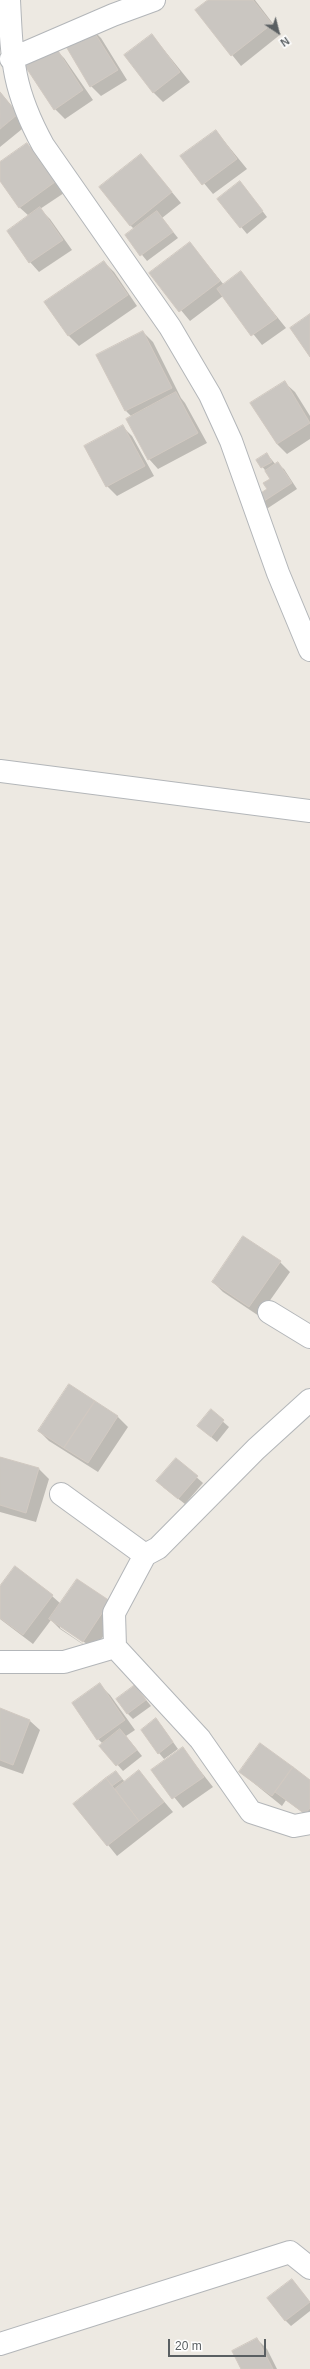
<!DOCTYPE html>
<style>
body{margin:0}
#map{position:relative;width:310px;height:2369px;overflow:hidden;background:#ede9e2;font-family:Helvetica,sans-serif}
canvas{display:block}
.north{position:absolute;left:258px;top:12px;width:40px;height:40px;-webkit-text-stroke:3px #fff;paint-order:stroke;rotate:145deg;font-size:11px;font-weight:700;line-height:16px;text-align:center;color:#5a5f62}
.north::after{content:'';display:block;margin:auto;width:14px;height:18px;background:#5a5f62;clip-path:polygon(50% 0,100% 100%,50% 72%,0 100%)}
.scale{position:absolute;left:168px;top:2339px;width:98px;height:18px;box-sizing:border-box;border:2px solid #5a5f62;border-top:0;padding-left:5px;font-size:12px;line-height:14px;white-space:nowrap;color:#5a5f62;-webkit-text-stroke:3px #fff;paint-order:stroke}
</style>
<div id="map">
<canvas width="310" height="2369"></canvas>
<div class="north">N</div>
<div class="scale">20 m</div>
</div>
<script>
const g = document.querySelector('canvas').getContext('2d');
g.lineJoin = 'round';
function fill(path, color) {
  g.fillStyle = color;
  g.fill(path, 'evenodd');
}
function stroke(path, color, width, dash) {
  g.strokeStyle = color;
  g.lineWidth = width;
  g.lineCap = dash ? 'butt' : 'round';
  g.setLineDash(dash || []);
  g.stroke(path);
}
fill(new Path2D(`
 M210,0H255L281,34L241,66L196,10Z
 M91,28L101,38L127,80L101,96L91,86Z
 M152,35L190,82L163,102L153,92Z
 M54,48L64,58L93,100L65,119L55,109Z
 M0,92L27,125L0,147Z
 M216,131L247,169L213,194L182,157Z
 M27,144L37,154L64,193L40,209L50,219L72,250L39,272L30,262L29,216L19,207L0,179V163Z
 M141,155L181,203L162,218L178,238L147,261L126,235L134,229L130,225Z
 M245,188L267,217L247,234L218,199Z
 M190,243L224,285L241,272L286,328L262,345L223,296L190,321L150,273Z
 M104,262L114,272L137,306L79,346L69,336L46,302Z
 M143,332L153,342L181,398L185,403L207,443L158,469L149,459L132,417L126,411L97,356Z
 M285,383L295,392L310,416V439L287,454L277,444L252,404Z
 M122,426L132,436L154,476L117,496L107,486Z
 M267,454L276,465L278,464L284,469L297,489L265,510L259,504L269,489L272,479L257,460Z
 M280,1262L290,1272L259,1316L223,1292L213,1282Z
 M69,1385L118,1417L128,1427L98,1472L49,1441L39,1431Z
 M211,1411L229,1427L217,1442L204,1431Z
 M0,1458L39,1469L49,1479L36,1522L0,1512Z
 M176,1459L203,1483L185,1504L163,1487Z
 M0,1588L52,1596L61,1604L120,1612L93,1651L60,1629L51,1620L33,1644L0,1619ZM60,1626L87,1644L86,1646L60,1628Z
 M100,1685L110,1695L135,1730L126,1736L142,1756L123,1771L101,1746L103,1744L98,1739Z
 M135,1686L151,1706L133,1719L128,1714Z
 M0,1709L30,1721L40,1730L23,1774L0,1766Z
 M161,1725L178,1749L164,1759L159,1753Z
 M260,1744L310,1781V1818L286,1800L282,1806L240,1772Z
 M183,1749L213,1787L183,1808L152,1770Z
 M116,1772L125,1782L139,1772L173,1812L117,1856L75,1804Z
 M292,2280L310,2302V2311L291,2326L285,2320Z
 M257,2339L267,2349L277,2369H243Z`), '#0003');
const building = new Path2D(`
 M208,0H253L272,24L231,56L195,10Z
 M91,27L118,70L90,87L64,43Z
 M152,34L180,72L153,93L124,55Z
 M55,46L83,90L54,110L25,66Z
 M0,92L18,114L0,129Z
 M216,130L237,159L202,185L180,156Z
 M27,143L55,182L19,208L0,181V162Z
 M141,154L172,192L130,226L99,187Z
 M240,181L263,211L240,228L217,199Z
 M40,207L63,240L29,263L7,231Z
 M157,211L173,232L140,256L125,235Z
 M190,242L220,281L179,312L149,273Z
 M104,261L128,295L68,336L44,302Z
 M241,271L277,318L251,336L217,289Z
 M310,314V357L290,328Z
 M143,331L172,388L125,411L96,355Z
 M285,381L310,423L277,444L250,403Z
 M176,392L198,433L148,460L126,419Z
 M123,425L145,466L106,487L84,446Z
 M267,453L272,462L261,468L256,460Z
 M278,462L292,483L258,505L253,498L267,489L263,483L270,479L265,471Z
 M243,1236L281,1261L249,1307L212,1282Z
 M69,1384L95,1401L64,1448L38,1431Z
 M95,1401L118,1416L88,1463L64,1448Z
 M211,1409L224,1420L211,1437L197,1426Z
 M0,1457L39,1468L26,1513L0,1505Z
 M176,1458L198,1476L178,1499L156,1481Z
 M15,1566L53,1595L23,1635L0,1618V1586Z
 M77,1579L110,1601L83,1642L49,1619Z
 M100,1683L125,1720L97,1740L72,1703Z
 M135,1685L146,1700L127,1714L116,1699Z
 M0,1708L30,1720L13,1765L0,1760Z
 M156,1718L173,1742L158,1754L141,1730Z
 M120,1729L137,1750L116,1766L99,1746Z
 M260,1743L293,1767L272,1796L239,1772Z
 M183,1747L204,1777L172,1799L151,1770Z
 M293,1767L310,1780V1808L305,1814L275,1792Z
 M139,1770L164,1802L139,1821L115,1789Z
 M116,1771L122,1779L112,1786L106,1778Z
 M106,1778L139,1821L107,1846L73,1804Z
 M292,2279L310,2302L285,2321L267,2298Z
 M257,2338L273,2369H241L232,2351Z`);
fill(building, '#cac6c1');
stroke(building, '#d1c9c1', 1);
const minor = new Path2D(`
 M9,0C12,62 13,90 43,145L170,327L210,395L231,441L278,573L310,650
 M11,59L113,15L154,0
 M0,771L310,811
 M269,1312L310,1337
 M310,1400L256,1449L158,1548L145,1555L114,1613L115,1647L200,1739L251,1812L294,1826L310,1823
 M61,1494L145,1555
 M0,1662H64L115,1647
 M0,2344L290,2252L310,2268`);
stroke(minor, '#b3b6b9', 24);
stroke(minor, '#fff', 22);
</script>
